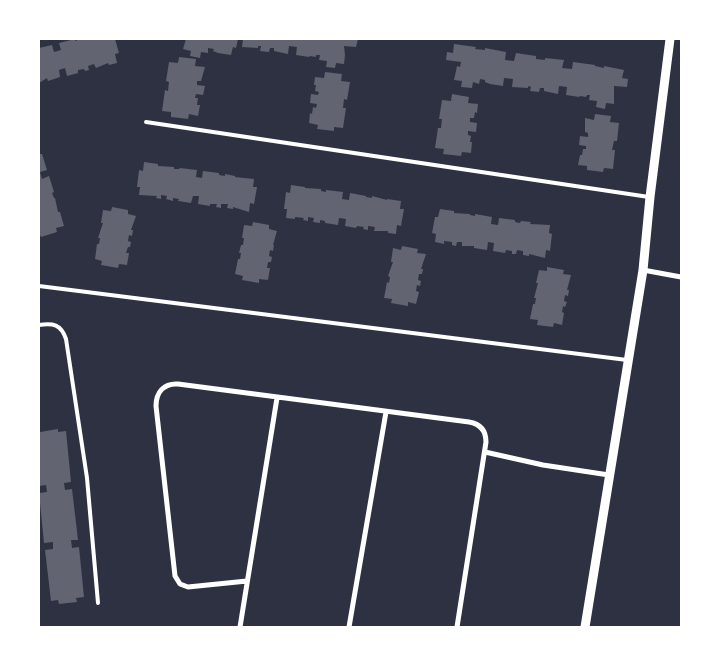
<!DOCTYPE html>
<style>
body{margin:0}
#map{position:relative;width:720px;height:666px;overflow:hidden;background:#2d3142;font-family:"Archivo Narrow",sans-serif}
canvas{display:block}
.frame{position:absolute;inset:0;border:40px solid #fff;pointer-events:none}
</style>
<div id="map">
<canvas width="720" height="666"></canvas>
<div class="frame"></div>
</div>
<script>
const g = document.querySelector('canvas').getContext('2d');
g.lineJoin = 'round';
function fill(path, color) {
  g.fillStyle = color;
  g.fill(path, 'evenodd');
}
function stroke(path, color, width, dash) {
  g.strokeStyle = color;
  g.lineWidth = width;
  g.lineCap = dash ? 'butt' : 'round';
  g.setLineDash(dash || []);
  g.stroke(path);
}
fill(new Path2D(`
 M75,39V41L80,39H115L119,53L115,54L117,63L109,65L108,63L96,68L94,64L88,66L89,70L85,71L84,69L78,70V73L67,76L65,68L59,70L60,77L48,81L47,78L39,83V48L52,45L54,52L61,50L59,43Z
 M186,39H238L236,48L233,47L231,55L218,53L213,51L214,49L208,48V53L201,52L200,58L190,56L191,51L183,49Z
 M243,39H358L356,47L344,46L345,55L344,64L336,63L335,68L326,67L327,61L319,60L320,55H316V57L310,56L309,57L296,55L297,47L289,46L288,54L274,51V48H270L269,52L260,51L261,46H258V48L242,47Z
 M454,44L476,47L475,49L485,50V48L506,52L505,60L514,61L516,53L536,56V59L545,60V58L564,60L562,68L572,69L573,62L595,65V66L604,68V66L624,70L622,78L628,79L627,87L614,86V104L606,103L605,109L596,107L597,101L589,100L590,95H587L586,97L580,96L579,97L566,95L567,87L559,86L558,94L544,91V88H540L539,92L530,91L531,87L528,86V88L512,87L513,79L504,78L503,86L490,84L485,82V80L480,79L479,84L473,82L472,88L461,87L462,81L454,80L457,66L460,67L461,62L446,60L447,52L453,53Z
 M179,57L196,59L195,66L205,67L201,81H197V85L205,86L203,95L196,94L195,98H198L197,105H200L198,116L189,114L188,119L171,117V112L162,111L165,90L168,91L169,82L166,81L169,62L178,63Z
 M325,72L342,74L341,81L350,82L347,100L344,99L343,108H346L343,128L334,127V131L317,129L318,125L309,123L310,113L312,114L313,107L316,108L317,104L310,103L311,94L318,95L319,92L315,91L316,85H314L315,77L324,78Z
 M452,94L469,97L468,103L478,104L477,113L475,112L474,118H470V122L477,123L476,132L468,131V135L471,136L470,142H472L471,153L462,152L461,156L443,154L444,149L435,148L438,128H441L442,119H439L442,100L451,101Z
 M595,114L611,116L610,122L619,123L617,141H614L612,150H615L613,169L604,168L603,172L587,170V166L578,165L580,155H582L583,149H586V146L579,145L580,136L588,137V133L585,132V118L594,120Z
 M39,150L40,154H42L47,170L40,172L42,179L49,176L54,192L52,193L54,198H55L58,212H60L64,226L56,228L57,232L41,237L39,233Z
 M144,162L158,164V166L174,167V169H179L180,168L197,170L196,177L202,178L203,171L219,173V175L225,176V174L235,176V177L254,179L253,187H257L254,204L250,203L249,212L233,207V209L227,208L228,204H221V208L216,207L217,204H210V206L198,204L199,196H193L191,203L178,201L179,199L173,198V201L166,199L167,196L161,195V199L156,198L157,196L139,195L140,187H137L139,170L143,171Z
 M291,185L305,187V188L321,189V191L326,192V190L343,192L342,199L349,200L350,193L366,196V197L372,198V196L387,200V199L401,201L400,209H404L401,226L397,225L396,234L388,233V231H374L375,227L368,226V230L363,229L364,227L357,226L356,228L345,226L346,219L339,218L338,225L325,223V221L320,220V223L313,222L314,218L308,217V221L303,220L304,218L295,217V219L286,218L287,209H284L286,192L290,193Z
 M112,207L128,210V214L136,216L131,230H133L132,236L129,235L128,241L131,242L130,247H128L126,253H129L127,265L119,264L118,268L101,265L102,261L95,259L97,244H99L100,238H98L103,223H101L103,210L111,211Z
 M440,209L454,211V213L470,214V215L475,216V214L492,217L491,224L498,225L499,218L515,220V222L520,223L521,221L531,222L530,224L550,225L549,233L552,234L550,251L546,250L545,258L529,254V256L523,255V251L517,250L516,254H512V251L506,250L505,253L493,251L494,243L488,242L487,250L474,248V246H462V242H457L456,246L452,245V242L444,241V244L435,242L436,234L432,233L435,217H438Z
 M253,222L269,225V229L277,231L273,245H274L273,251L270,250L269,256L272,257L271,262H268L267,268H270L268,280L259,279V283L242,280L243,276L235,274L238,259H240L241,253H239L241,245H243L244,238H242L244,225L252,226Z
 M402,246L418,249L417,253L426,254L421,269H423L422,274H419L418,280L421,281L420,286L417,285L416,291L419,292L416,304L408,302V306L391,303L392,299L384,298L387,282L389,283L390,277L388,276L393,262H391L393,248L401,250Z
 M547,267L564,270L563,274L571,275L567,290H569L568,296L565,295L564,301L567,302L565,307L563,306L562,312L564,313L562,325L554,323L553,327L537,325L538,320L530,319L533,304H535L536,298H534L538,283H536L539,270L547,271Z
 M58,429V432L66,431L71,482L64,483L65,490L72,489L78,540H71L72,548L79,547L84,597L76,598L77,602L59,604L58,600L51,601L45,550L53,549V542L44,543L39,493L47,492L46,485L39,486V435L40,434V432Z`), '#626471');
stroke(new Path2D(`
 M146,122L649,197
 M39,286L627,360
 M39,325C53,323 61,324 66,339L87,478L98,603`), '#fff', 4);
stroke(new Path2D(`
 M643,270L681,277
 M485,452L543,465L609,475
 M247,581L188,587L180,584L175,576L156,406C156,392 164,383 178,384L469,422C481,424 486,431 486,442L457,627
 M240,627L277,398
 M349,627L386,412`), '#fff', 5);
stroke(new Path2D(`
 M585,627L643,270L650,197L670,39`), '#fff', 9);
</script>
